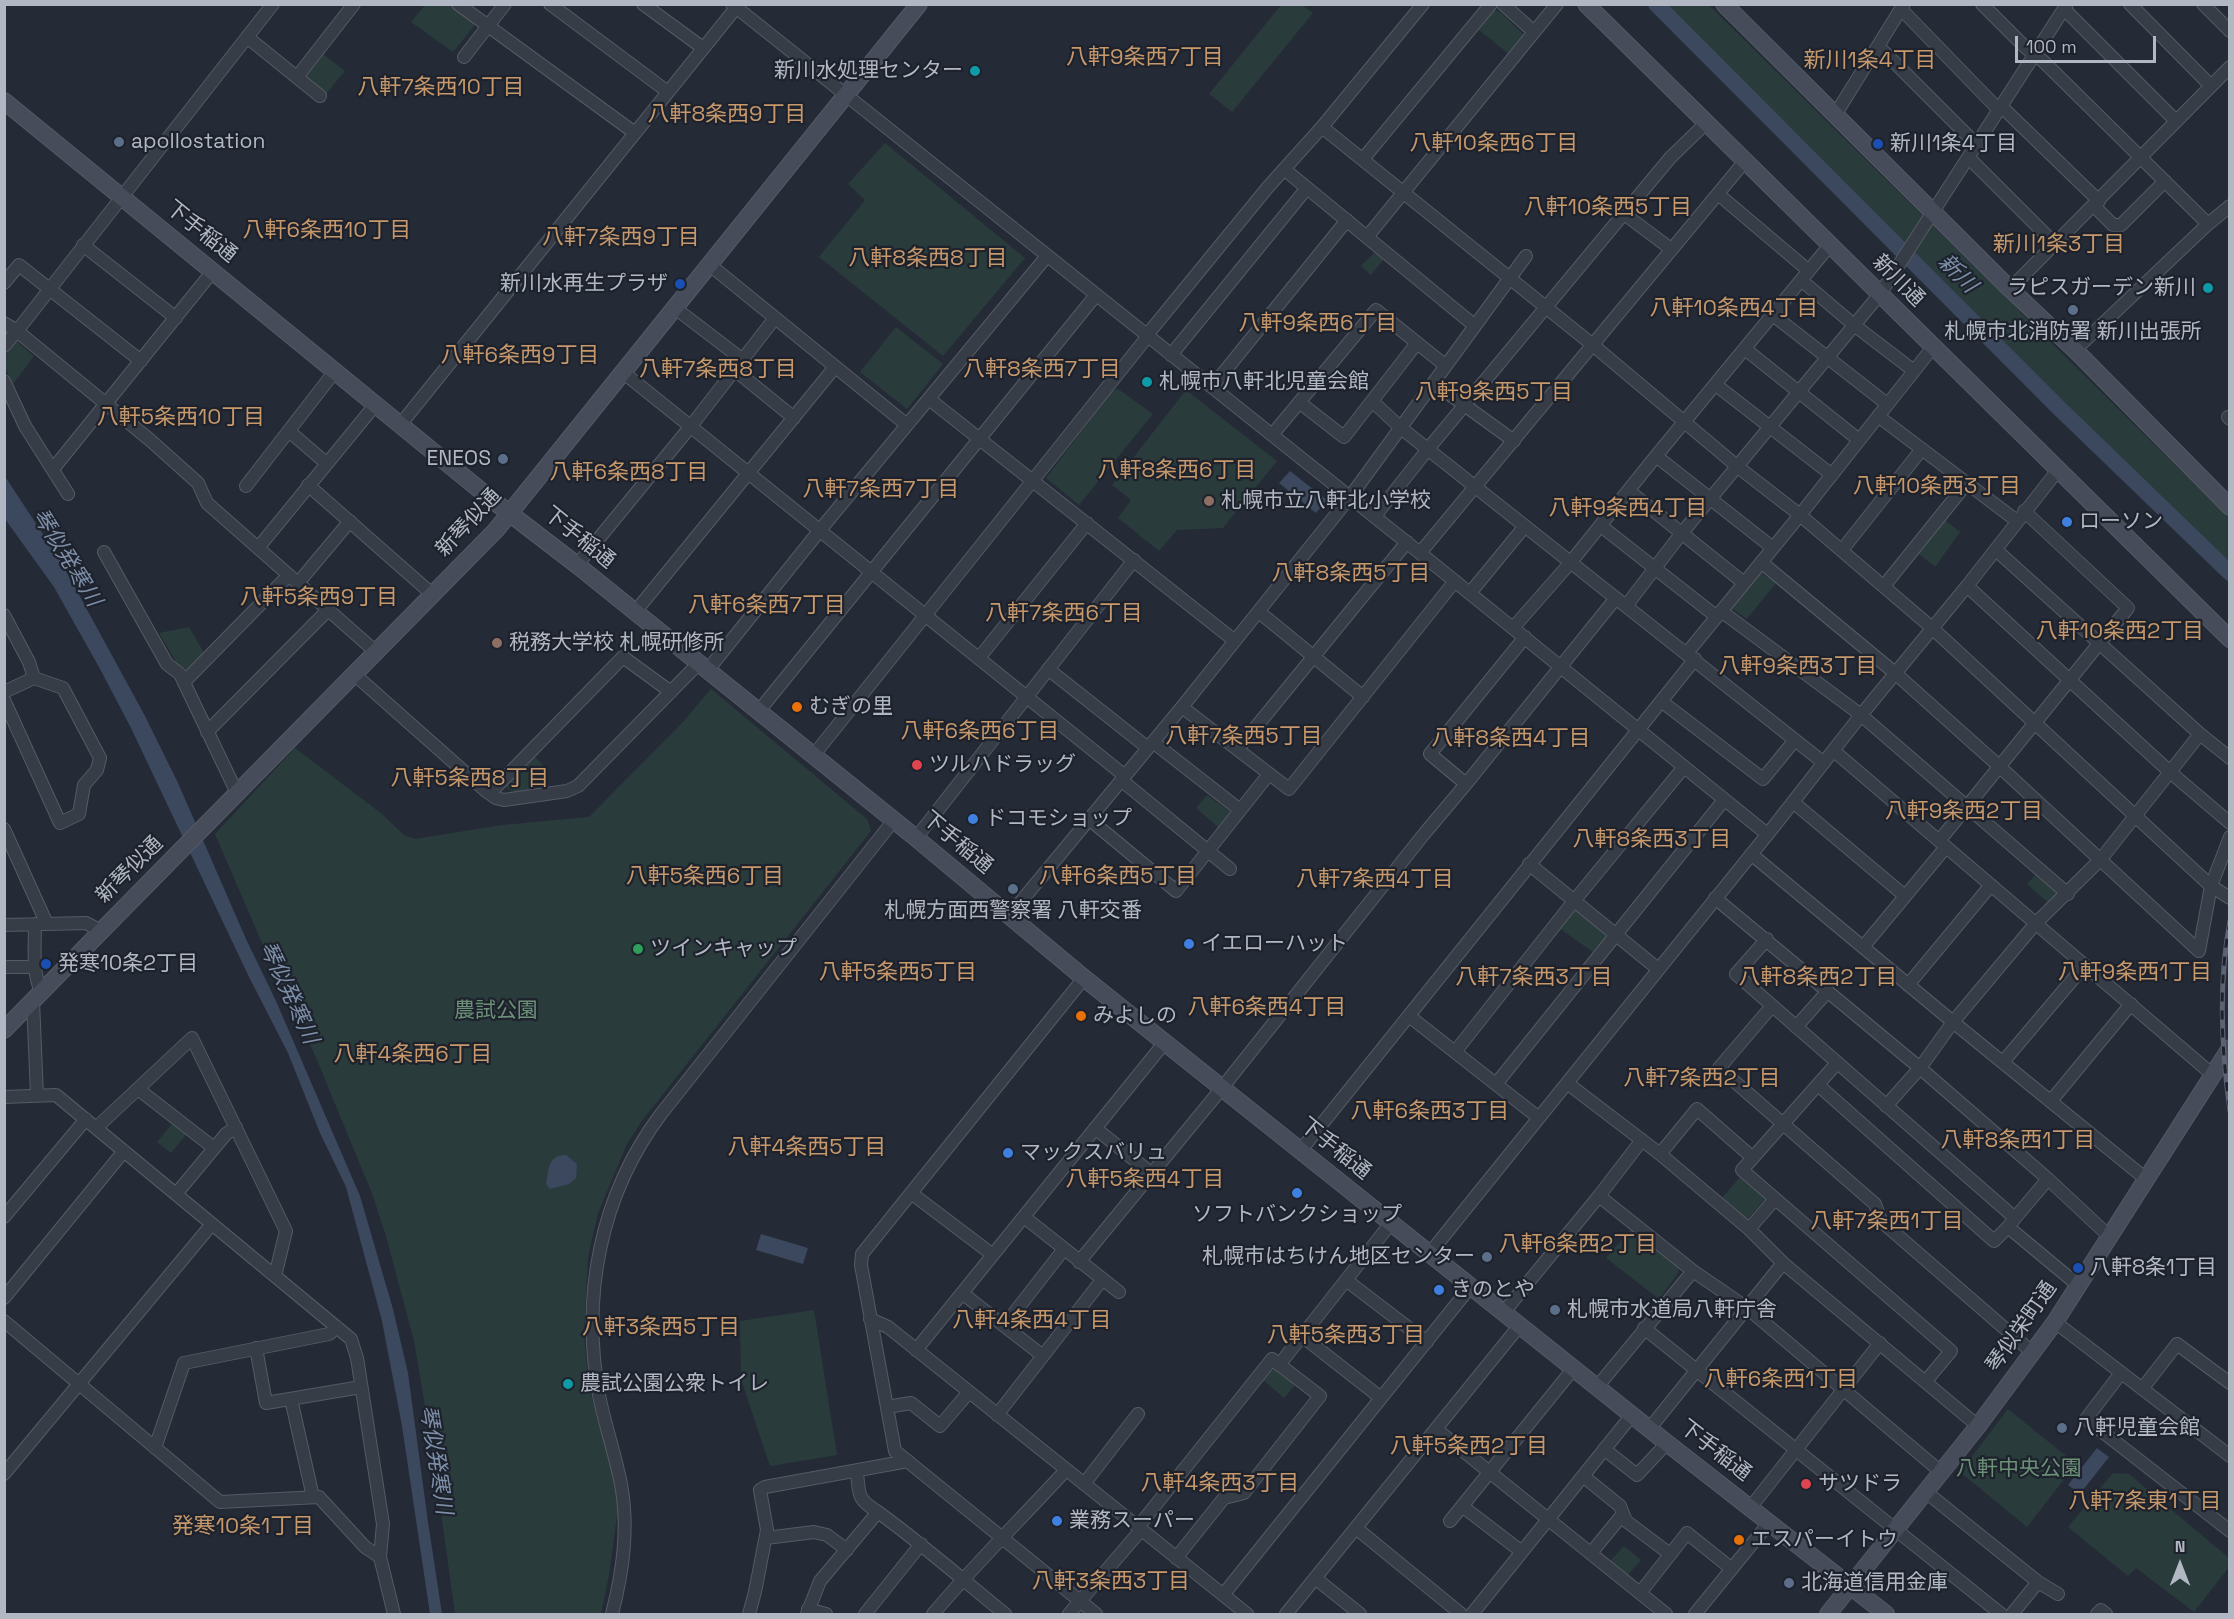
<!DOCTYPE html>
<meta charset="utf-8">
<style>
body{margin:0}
#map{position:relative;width:2234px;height:1619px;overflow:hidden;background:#242b37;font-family:"Space Grotesk",sans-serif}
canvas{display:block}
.frame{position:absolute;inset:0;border:6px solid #b2b8c3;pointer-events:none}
.north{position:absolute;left:2150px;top:1535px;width:60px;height:60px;-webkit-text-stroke:4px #1d222c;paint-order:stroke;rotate:0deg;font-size:16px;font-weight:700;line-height:24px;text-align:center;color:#b2b8c3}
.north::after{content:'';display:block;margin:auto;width:21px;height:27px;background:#b2b8c3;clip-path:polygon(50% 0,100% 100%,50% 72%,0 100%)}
.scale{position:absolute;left:2015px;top:36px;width:141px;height:27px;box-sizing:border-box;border:3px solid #b2b8c3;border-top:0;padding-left:8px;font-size:18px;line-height:21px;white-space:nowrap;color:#b2b8c3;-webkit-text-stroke:4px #1d222c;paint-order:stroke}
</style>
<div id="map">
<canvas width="2234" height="1619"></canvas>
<div class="frame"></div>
<div class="north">N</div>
<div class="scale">100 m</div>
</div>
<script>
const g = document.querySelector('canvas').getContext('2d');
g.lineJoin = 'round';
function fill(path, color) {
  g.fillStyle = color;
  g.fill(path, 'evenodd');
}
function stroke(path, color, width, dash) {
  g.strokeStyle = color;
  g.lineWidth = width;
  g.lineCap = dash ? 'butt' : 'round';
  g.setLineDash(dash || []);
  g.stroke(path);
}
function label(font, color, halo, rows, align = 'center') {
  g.font = font + ' "Space Grotesk","Noto Sans JP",sans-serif';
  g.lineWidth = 4.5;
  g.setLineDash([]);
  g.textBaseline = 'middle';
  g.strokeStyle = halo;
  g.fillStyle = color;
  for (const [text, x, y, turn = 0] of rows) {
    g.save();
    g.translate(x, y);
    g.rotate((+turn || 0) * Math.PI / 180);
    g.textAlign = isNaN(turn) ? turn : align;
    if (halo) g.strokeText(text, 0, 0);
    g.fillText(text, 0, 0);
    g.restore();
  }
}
fill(new Path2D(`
 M425,5H450L474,22V26L453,52L411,22Z
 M1281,5H1302L1313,13L1232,112L1209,94Z
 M1662,5H1709L2229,518V568Z
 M1494,10L1500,12L1523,34V39L1509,54L1479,30Z
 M323,54L345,71L325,95L307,80L305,76Z
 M885,143L1025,258L943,356L819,257L865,200L848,184Z
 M1376,251L1384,259L1371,275L1361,266Z
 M896,327L943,364L907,409L860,372Z
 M15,340L34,356L13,384C2,363 2,360 15,340Z
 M1118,389L1153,414L1079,505L1046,478L1112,391Z
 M1186,390L1277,461L1223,528L1177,530L1159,551L1118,518L1131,500L1112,485Z
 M1945,520L1960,532L1935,567L1919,554Z
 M1760,572L1776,583L1747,619L1730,607Z
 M189,627L204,653L187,669L179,667L159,633Z
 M711,689L867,819L871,831L641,1122L626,1146L598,1213L588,1257L584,1335L589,1388L614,1473L618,1508L609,1575L601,1614H455L432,1447L414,1341L386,1236L373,1196L315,1055L278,980L215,834L295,748L382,814L405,836L415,839L502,825L589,817L683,722Z
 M535,757L549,771L526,792L512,791L505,786Z
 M1207,795L1229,811V815L1218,827L1196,808Z
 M2039,871L2065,893L2052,906L2027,884Z
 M1574,911H1579L1605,933V939L1593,952L1559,928Z
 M172,1124L186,1135L171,1153L157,1142Z
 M1741,1176L1767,1197L1747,1219L1722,1198Z
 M1632,1228L1679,1268L1678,1273L1659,1299L1606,1258Z
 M814,1310L837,1455L770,1466L741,1379L740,1321Z
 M1274,1368L1295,1385L1284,1398L1263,1380Z
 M2008,1409L2076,1464L2027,1527L1960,1472Z
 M2113,1473L2129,1474L2229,1558V1567L2194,1612L2136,1568L2128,1576L2068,1527Z
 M1624,1546L1641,1560L1627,1576L1609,1562Z`), '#2a3b3c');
fill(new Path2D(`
 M1290,471L1327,500L1316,513L1279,483Z
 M4,475L60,560L145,716L178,783L246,939L276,1001L360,1196L393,1309L408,1373L428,1522L442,1614H430L402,1426L382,1321L346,1187L320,1133L288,1053L249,977L131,728L100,669L54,587L5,519Z
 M566,1155L577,1164L576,1178L569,1184L550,1189L546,1184C549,1171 547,1155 566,1155Z
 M761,1234L808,1248L803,1264L756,1250Z
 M2097,1448L2109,1457L2080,1494L2068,1485Z`), '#3b485e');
stroke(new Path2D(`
 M1656,4L2059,408L2230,573`), '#3b485e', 16);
const street = new Path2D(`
 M273,4L17,331L150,440L198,483L207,503L376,652
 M458,4L635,133
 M550,4L668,92
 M643,4L703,48
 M732,4L1420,553L1767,834
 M1503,4L1534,32
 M1982,4L2026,48L2043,61L2208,224
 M2130,4L2211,86
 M2203,4L2230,31
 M1901,9L1999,110
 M2064,9L2176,121
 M247,37L320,96
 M1878,46L1977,145
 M464,57L505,4
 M297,77L354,4
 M2002,107L2099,201
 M1835,115L1904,4
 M1322,127L1594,346L1738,467L1800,515L1931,627L2211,886L2230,898
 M1969,158L2055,244
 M1363,159L1491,4
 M1284,169L1475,326
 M1718,194L1809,271
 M2094,206L2113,225H2121L2165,181
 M1623,213L1671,249
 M1367,237L1557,4
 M83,245L176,318
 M710,265L907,425
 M1801,280L1854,325L1914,371
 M4,283L19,265L141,361
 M2010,289L2230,67
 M675,308L743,360
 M1773,315L1887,404
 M4,323L17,331L4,346
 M1147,335L1268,187L1322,127L1423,4
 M1745,349L1859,440
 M2075,350L2208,224L2230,206
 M1171,355L1307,188
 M735,370L794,418
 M624,373L1125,776
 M4,381L25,426L68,494
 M1434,383L1514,441
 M1716,385L1832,475
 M1212,387L1347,220
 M929,399L1235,641
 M1372,401L1401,428L1824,763
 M1299,402L1344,437L1417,343
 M1878,416L2017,521
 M2228,417L2230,419
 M400,425L739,4
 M290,432L326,463
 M1272,435L1376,310L1446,366
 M1656,456L1773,548
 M53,469L213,271
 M308,485L432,594
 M246,486L335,371
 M1629,491L1744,583
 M1375,516L1428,449L1670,158L1706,123
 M1601,526L1717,617
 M258,548L375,405
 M1842,550L1922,449
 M1996,550L2200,734L2230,758
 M104,552L167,664L180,674L237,793
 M1420,553L1745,161
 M1761,562L1895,673L2000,767L2199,951L2211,886L2230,837
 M577,565L691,426L775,318
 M298,583L350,521
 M1884,586L1967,483
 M1967,586L2170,772L2230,823
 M1470,593L1525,526
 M1626,606L1681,534L1880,294L2067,4
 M1721,611L1861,715L2068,894
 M635,612L835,367
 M1259,612L1363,697
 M4,615L29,662L34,678
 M1513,628L1571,562L1656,456L1830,245
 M1687,653L1800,515L1933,347
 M979,658L1087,523
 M1048,669L1148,748
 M707,671L820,530L1047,256
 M354,674L486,791L496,798L504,800L567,791L578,786L698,664
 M184,682L289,575
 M4,692L34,678L63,688L100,758L97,770L84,785L79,814L60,823L4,700
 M1661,701L1763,779L1795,740
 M1182,707L1289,789L1455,581
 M758,712L1096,295
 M207,732L328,610
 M1153,742L1240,810
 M1238,749L1407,542
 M1834,751L2213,1075
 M813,756L1148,336
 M1121,780L1230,869
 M1466,784L1430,754L1525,637
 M490,793L623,657L671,692
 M1793,802L1905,896
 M1089,819L1176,891L1269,774
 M4,829L47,924
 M916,838L1134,560
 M1939,841L2128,608L2024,511
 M1751,854L1953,1022L2146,1179
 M1529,864L1658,969
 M1715,898L1920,1068L2048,1179L2110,1237
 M1009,916L1182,707L1350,497L1526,256
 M35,924C35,947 32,971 41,992
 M4,925L86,923L101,931
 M1767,939L1736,974L2015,1218L2008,1227
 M1863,947L1946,847
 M4,967H34
 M1084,978L862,1254L861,1265L895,1451L1096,1614
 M1908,985L1991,885
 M33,1001L37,1095
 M1772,1006L1719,1068L1875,1204L1881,1221L2033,1353
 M1409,1016L1539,1118
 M1796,1027L1828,991
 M1455,1052L1574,901L1684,767
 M2003,1062L2085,965
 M1837,1063L1742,1170L1951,1351L1926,1381
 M1567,1083L1660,1154L1749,1229L1783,1263L1978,1426
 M1496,1084L1724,800
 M1818,1085L1994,1241L2008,1227L2079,1286
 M138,1089L214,1148
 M4,1097L56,1095L351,1339L357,1358L383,1524L380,1557L394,1614
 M2051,1101L2131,1004
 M1886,1106L1920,1068L1953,1022L2036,923L2101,859L2200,734
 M96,1128L192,1038L286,1231L275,1276
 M1095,1128L1152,1174
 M1301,1150L1695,659
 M1660,1154L1697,1109L1753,1158
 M911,1193L993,1255
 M176,1194L226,1134L236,1127
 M1599,1196L1693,1271L1747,1308L1941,1472
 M4,1217L86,1119
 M1024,1217L1119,1292
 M2015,1218L2048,1179
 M1749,1229L1775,1199
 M1430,1253L1775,825L1861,715L1967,586L2058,470
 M1079,1262L1222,1088L1424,834L1466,784L1616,598
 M1346,1280L1427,1342
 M962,1293L1043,1356
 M4,1298L124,1151
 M1504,1312L1599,1196L1642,1140
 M870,1319L888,1327L1247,1614
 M4,1321L220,1502L319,1497L365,1547L380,1557
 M2055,1322L2230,1456
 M1004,1326L1064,1249
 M1644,1328L2001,1614
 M1302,1336L1381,1398
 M256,1348L266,1403L361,1387
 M916,1350L1165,1042
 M1279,1365L1391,1223
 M2121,1373L2086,1419L2230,1531
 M1597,1387L1693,1271
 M2142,1389L2177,1344L2230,1383
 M291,1399L313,1497
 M887,1407L911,1403L940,1426L969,1392
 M997,1415L1102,1280
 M1650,1428L1783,1263
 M1436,1429L1666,1614
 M155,1448L184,1363L329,1334L337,1327
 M1604,1449L1637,1475L1667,1443
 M857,1471C859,1495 857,1499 878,1512
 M4,1474L212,1224
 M1583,1476L1620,1506L1626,1521L1670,1554
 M1084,1484L1138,1414
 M1926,1492L2038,1582L2058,1594
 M1462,1506L1522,1552
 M1750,1508L1880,1343
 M1450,1521L1574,1368
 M1138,1527L1272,1359L1320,1396L1244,1493L1224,1498L1176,1558
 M1356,1528L1461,1614
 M766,1538L814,1532L827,1535L847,1550
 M1591,1553L1623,1514
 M1315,1578L1360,1614
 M1640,1593L1687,1533L1732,1569
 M1223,1595L1471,1286
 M808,1609L826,1614
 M612,1614C623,1571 629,1528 621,1484C615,1454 605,1425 599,1395C581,1296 600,1195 661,1114L894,820
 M749,1614L755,1592L767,1530L760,1490L765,1487L908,1461
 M807,1614L820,1581L878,1512C922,1544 963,1580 1005,1614
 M865,1614L921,1544
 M933,1614C975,1564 1022,1518 1066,1470
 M1069,1614L1141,1530
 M1286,1614L1520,1325
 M1472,1614L1632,1415
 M1695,1614L1769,1523
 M2012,1614L2038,1582
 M2097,1614L2101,1610L2106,1614`);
const secondary = new Path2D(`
 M1586,4L2230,639
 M1724,4L2010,289L2075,350L2230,507
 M4,101L491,499L577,565L916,838L1084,978L1667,1443L1886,1614
 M4,1030L496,530L919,4
 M1828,1614L1978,1426L2055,1322L2230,1048`);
stroke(street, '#555b65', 14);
stroke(secondary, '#555b65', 18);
stroke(street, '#373d47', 12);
stroke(secondary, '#464c5a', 16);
const rail = new Path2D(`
 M2230,921C2218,984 2221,1047 2230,1111`);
stroke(rail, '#5c6370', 5);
stroke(rail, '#1d222c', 3, [9]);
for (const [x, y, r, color] of [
 [975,71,6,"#0f9aa8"],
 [119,142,6,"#5c6f8a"],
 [1878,144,6,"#1a4fb4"],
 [680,284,6,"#1a4fb4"],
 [2208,288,6,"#0f9aa8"],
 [2073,310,6,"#5c6f8a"],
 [1147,382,6,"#0f9aa8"],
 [503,459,6,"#5c6f8a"],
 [1209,501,6,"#8d6e63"],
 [2067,522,6,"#3f7fe0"],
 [497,643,6,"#8d6e63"],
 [797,707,6,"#e8710a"],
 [917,765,6,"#e0444e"],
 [973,819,6,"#3f7fe0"],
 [1013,889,6,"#5c6f8a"],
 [1189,944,6,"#3f7fe0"],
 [638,949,6,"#2e9e5b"],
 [46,964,6,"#1a4fb4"],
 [1081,1016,6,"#e8710a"],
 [1008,1153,6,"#3f7fe0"],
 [1297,1193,6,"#3f7fe0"],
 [1487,1257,6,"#5c6f8a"],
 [2078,1268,6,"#1a4fb4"],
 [1439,1290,6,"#3f7fe0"],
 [1555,1310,6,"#5c6f8a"],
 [568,1384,6,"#0f9aa8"],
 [2062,1428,6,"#5c6f8a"],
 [1806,1484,6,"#e0444e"],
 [1057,1521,6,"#3f7fe0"],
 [1739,1540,6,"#e8710a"],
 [1789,1583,6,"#5c6f8a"]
]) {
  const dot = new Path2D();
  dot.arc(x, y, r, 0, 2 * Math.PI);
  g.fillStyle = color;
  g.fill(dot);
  stroke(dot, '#1d222c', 2);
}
label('21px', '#b2b8c3', '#1d222c', [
 ["新川水処理センター",963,71,"right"],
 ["apollostation",131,142],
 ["新川1条4丁目",1890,144],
 ["新川水再生プラザ",668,284,"right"],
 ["ラピスガーデン新川",2196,288,"right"],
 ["札幌市北消防署 新川出張所",2073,332,"center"],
 ["札幌市八軒北児童会館",1159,382],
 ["ENEOS",491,459,"right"],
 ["札幌市立八軒北小学校",1221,501],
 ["ローソン",2079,522],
 ["税務大学校 札幌研修所",509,643],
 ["むぎの里",809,707],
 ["ツルハドラッグ",929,765],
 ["ドコモショップ",985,819],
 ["札幌方面西警察署 八軒交番",1013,911,"center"],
 ["イエローハット",1201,944],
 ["ツインキャップ",650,949],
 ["発寒10条2丁目",58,964],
 ["みよしの",1093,1016],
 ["マックスバリュ",1020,1153],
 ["ソフトバンクショップ",1297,1215,"center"],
 ["札幌市はちけん地区センター",1475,1257,"right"],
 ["八軒8条1丁目",2090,1268],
 ["きのとや",1451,1290],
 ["札幌市水道局八軒庁舎",1567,1310],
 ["農試公園公衆トイレ",580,1384],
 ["八軒児童会館",2074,1428],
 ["サツドラ",1818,1484],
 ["業務スーパー",1069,1521],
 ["エスパーイトウ",1751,1540],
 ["北海道信用金庫",1801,1583]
], 'left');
label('21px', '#b2b8c3', '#1d222c', [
 ["下手稲通",201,232,39],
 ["新川通",1898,281,45],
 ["新琴似通",469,523,-47],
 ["下手稲通",579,538,39],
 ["下手稲通",957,843,40],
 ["新琴似通",130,870,-45],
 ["下手稲通",1335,1149,39],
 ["琴似栄町通",2022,1327,-55],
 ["下手稲通",1715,1451,38]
]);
label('21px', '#6c9177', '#1d222c', [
 ["農試公園",496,1011],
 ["八軒中央公園",2019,1469]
]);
label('22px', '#c6986b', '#1d222c', [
 ["八軒9条西7丁目",1145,58],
 ["新川1条4丁目",1870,61],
 ["八軒7条西10丁目",441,88],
 ["八軒8条西9丁目",727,115],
 ["八軒10条西6丁目",1494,144],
 ["八軒10条西5丁目",1608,208],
 ["八軒6条西10丁目",327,231],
 ["八軒7条西9丁目",621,238],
 ["新川1条3丁目",2059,245],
 ["八軒8条西8丁目",928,259],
 ["八軒10条西4丁目",1734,309],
 ["八軒9条西6丁目",1318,324],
 ["八軒6条西9丁目",520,356],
 ["八軒7条西8丁目",718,370],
 ["八軒8条西7丁目",1042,370],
 ["八軒9条西5丁目",1494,393],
 ["八軒5条西10丁目",181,418],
 ["八軒8条西6丁目",1177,471],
 ["八軒6条西8丁目",629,473],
 ["八軒10条西3丁目",1937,487],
 ["八軒7条西7丁目",881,490],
 ["八軒9条西4丁目",1628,509],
 ["八軒8条西5丁目",1351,574],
 ["八軒5条西9丁目",319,598],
 ["八軒6条西7丁目",767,606],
 ["八軒7条西6丁目",1064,614],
 ["八軒10条西2丁目",2120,632],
 ["八軒9条西3丁目",1798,667],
 ["八軒6条西6丁目",980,732],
 ["八軒7条西5丁目",1244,737],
 ["八軒8条西4丁目",1511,739],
 ["八軒5条西8丁目",470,779],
 ["八軒9条西2丁目",1964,812],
 ["八軒8条西3丁目",1652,840],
 ["八軒5条西6丁目",705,877],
 ["八軒6条西5丁目",1118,877],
 ["八軒7条西4丁目",1375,880],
 ["八軒5条西5丁目",898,973],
 ["八軒9条西1丁目",2135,973],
 ["八軒7条西3丁目",1534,978],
 ["八軒8条西2丁目",1818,978],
 ["八軒6条西4丁目",1267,1008],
 ["八軒4条西6丁目",413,1055],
 ["八軒7条西2丁目",1702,1079],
 ["八軒6条西3丁目",1430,1112],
 ["八軒8条西1丁目",2018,1141],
 ["八軒4条西5丁目",807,1148],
 ["八軒5条西4丁目",1145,1180],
 ["八軒7条西1丁目",1887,1222],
 ["八軒6条西2丁目",1578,1245],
 ["八軒4条西4丁目",1032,1321],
 ["八軒3条西5丁目",661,1328],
 ["八軒5条西3丁目",1346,1336],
 ["八軒6条西1丁目",1781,1380],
 ["八軒5条西2丁目",1469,1447],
 ["八軒4条西3丁目",1220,1484],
 ["八軒7条東1丁目",2145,1502],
 ["発寒10条1丁目",243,1527],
 ["八軒3条西3丁目",1111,1582]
]);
label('italic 22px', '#7d8ea8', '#1d222c', [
 ["新川",1957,274,45],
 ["琴似発寒川",66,558,58],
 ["琴似発寒川",288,993,65],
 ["琴似発寒川",435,1460,81]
]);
</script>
